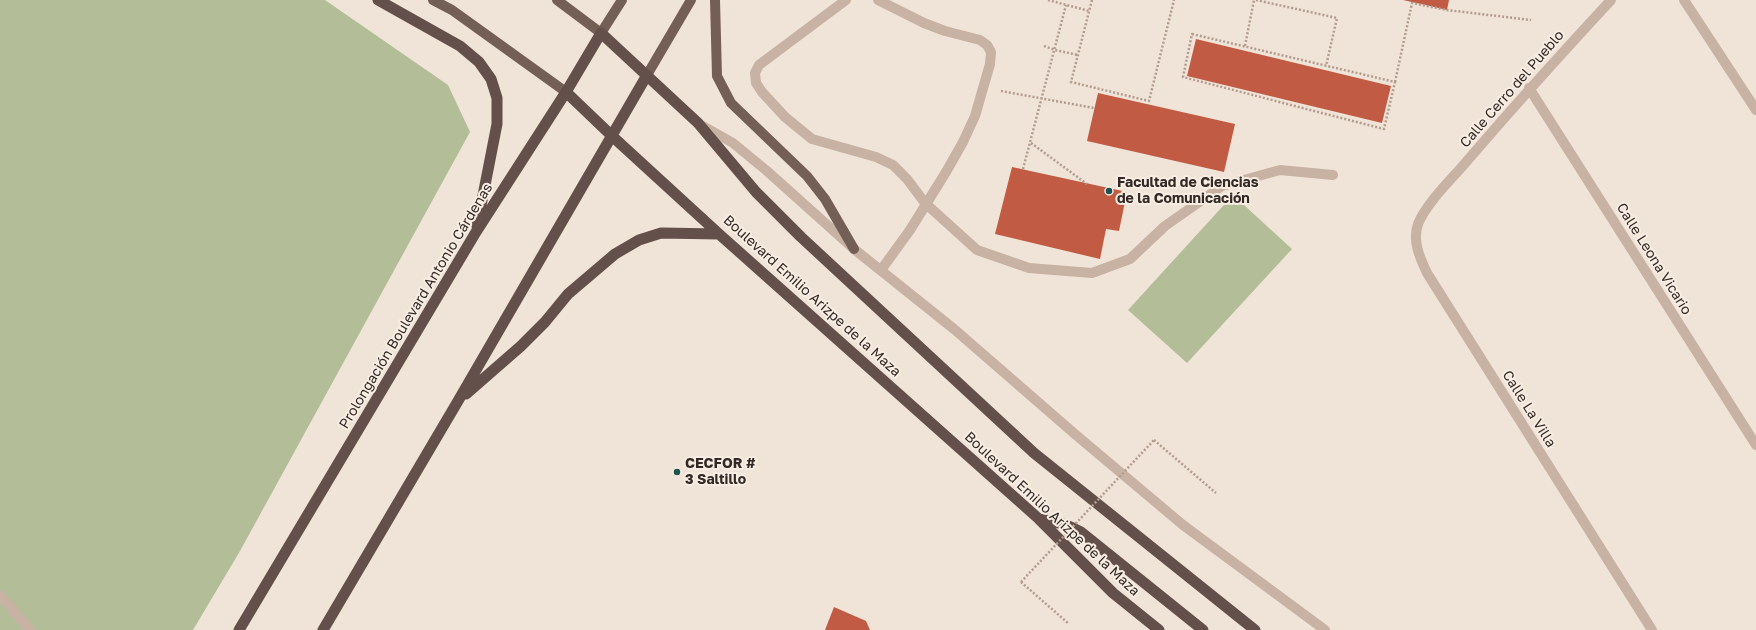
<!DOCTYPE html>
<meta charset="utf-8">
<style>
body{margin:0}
canvas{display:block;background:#f0e3d7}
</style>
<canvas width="1756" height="630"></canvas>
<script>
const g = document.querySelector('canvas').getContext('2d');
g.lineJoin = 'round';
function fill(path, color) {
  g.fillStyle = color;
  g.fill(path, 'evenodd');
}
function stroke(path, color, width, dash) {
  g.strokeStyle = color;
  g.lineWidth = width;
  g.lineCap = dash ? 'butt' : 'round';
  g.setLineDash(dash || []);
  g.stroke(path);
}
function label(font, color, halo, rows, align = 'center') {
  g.font = font + ' "Golos Text",sans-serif';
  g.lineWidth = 4;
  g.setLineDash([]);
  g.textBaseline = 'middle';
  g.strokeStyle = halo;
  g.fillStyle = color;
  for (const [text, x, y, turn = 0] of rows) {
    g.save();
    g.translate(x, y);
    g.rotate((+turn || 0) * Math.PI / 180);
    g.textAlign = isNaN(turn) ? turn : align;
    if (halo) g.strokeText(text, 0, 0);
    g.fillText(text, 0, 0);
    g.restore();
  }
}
fill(new Path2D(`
 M0,0H325L448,85L470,132L240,551L193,630H0Z
 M1233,195L1292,249L1187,363L1128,310Z`), '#b3be98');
fill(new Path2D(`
 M1403,0H1449L1447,10Z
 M1196,39L1391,86L1382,123L1187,76Z
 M1098,93L1235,124L1224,172L1087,141Z
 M1012,167L1127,192L1119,231L1106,229L1100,259L995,234Z
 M834,607L866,621L870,630H825Z`), '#c25b43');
stroke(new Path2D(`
 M1048,0L1089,11
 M1092,0L1071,82L1149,101L1174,0
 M1256,0L1337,18L1326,66
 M1192,34L1395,82L1384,129L1183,77Z
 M1044,46L1055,50L1078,55
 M1245,46L1254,0
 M1395,82L1412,3L1447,10L1531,20
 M1001,91L1094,108
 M1031,143L1087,184
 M1023,169L1066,5
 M1154,440L1216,493
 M1021,582L1069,624`), '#b29c8e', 2.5, [2, 2]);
stroke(new Path2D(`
 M846,0L759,65L755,73L756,83L762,92L785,117L812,139L876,157L893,165L907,179L925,203L977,250L1029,268L1092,273L1130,259L1165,226L1222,186L1280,170L1333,175
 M878,0L924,23L945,31L980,40L987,45L991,52L990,64L975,116L963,142L946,172L910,230L881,270`), '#c7b2a4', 10);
stroke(new Path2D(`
 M1611,0C1562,53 1514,106 1467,161C1452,179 1427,202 1418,224C1412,241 1420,258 1427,273L1652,630
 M1684,0L1756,110
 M1529,88L1756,445
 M0,595L30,630`), '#c7b2a4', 10);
stroke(new Path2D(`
 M701,125L733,143L767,171L854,249L954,329L1076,435L1183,525L1325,630`), '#c7b2a4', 10);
stroke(new Path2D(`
 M433,0L452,10L566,92
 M557,0L601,33L622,0
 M715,0L717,76L731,103L807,176L825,199L854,249
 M647,75L691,0`), '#745f57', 10);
stroke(new Path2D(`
 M378,0L460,46L479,62L491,79L497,98V124L477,226
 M566,92L612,136L719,234L1039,519L1113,593L1159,630
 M466,394L521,346L545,322L568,294L615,254L639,240L661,233L719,234
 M1039,519C1055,521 1067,524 1081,532L1203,630
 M239,630L476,232L566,92L601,33L698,123L756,192L801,237L1034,453L1255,630
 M323,630L458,401L647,75`), '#64504a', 11);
stroke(new Path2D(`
 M1021,582L1154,440`), '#b29c8e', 2.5, [2, 2]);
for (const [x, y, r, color] of [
 [1109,191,4,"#1d5252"],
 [677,472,4,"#1d5252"]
]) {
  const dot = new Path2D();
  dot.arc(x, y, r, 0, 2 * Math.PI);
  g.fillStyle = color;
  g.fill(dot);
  stroke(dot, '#f8ede3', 1.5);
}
label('14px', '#332925', '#f8ede3', [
 ["Calle Cerro del Pueblo",1512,89,-49],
 ["Calle Leona Vicario",1654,259,58],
 ["Boulevard Emilio Arizpe de la Maza",812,296,42],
 ["Prolongación Boulevard Antonio Cárdenas",416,306,-59],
 ["Calle La Villa",1529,409,58],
 ["Boulevard Emilio Arizpe de la Maza",1052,514,43]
]);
label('bold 14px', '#332925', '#f8ede3', [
 ["Facultad de Ciencias",1117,183],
 ["de la Comunicación",1117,199],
 ["CECFOR #",685,464],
 ["3 Saltillo",685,480]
], 'left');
</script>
